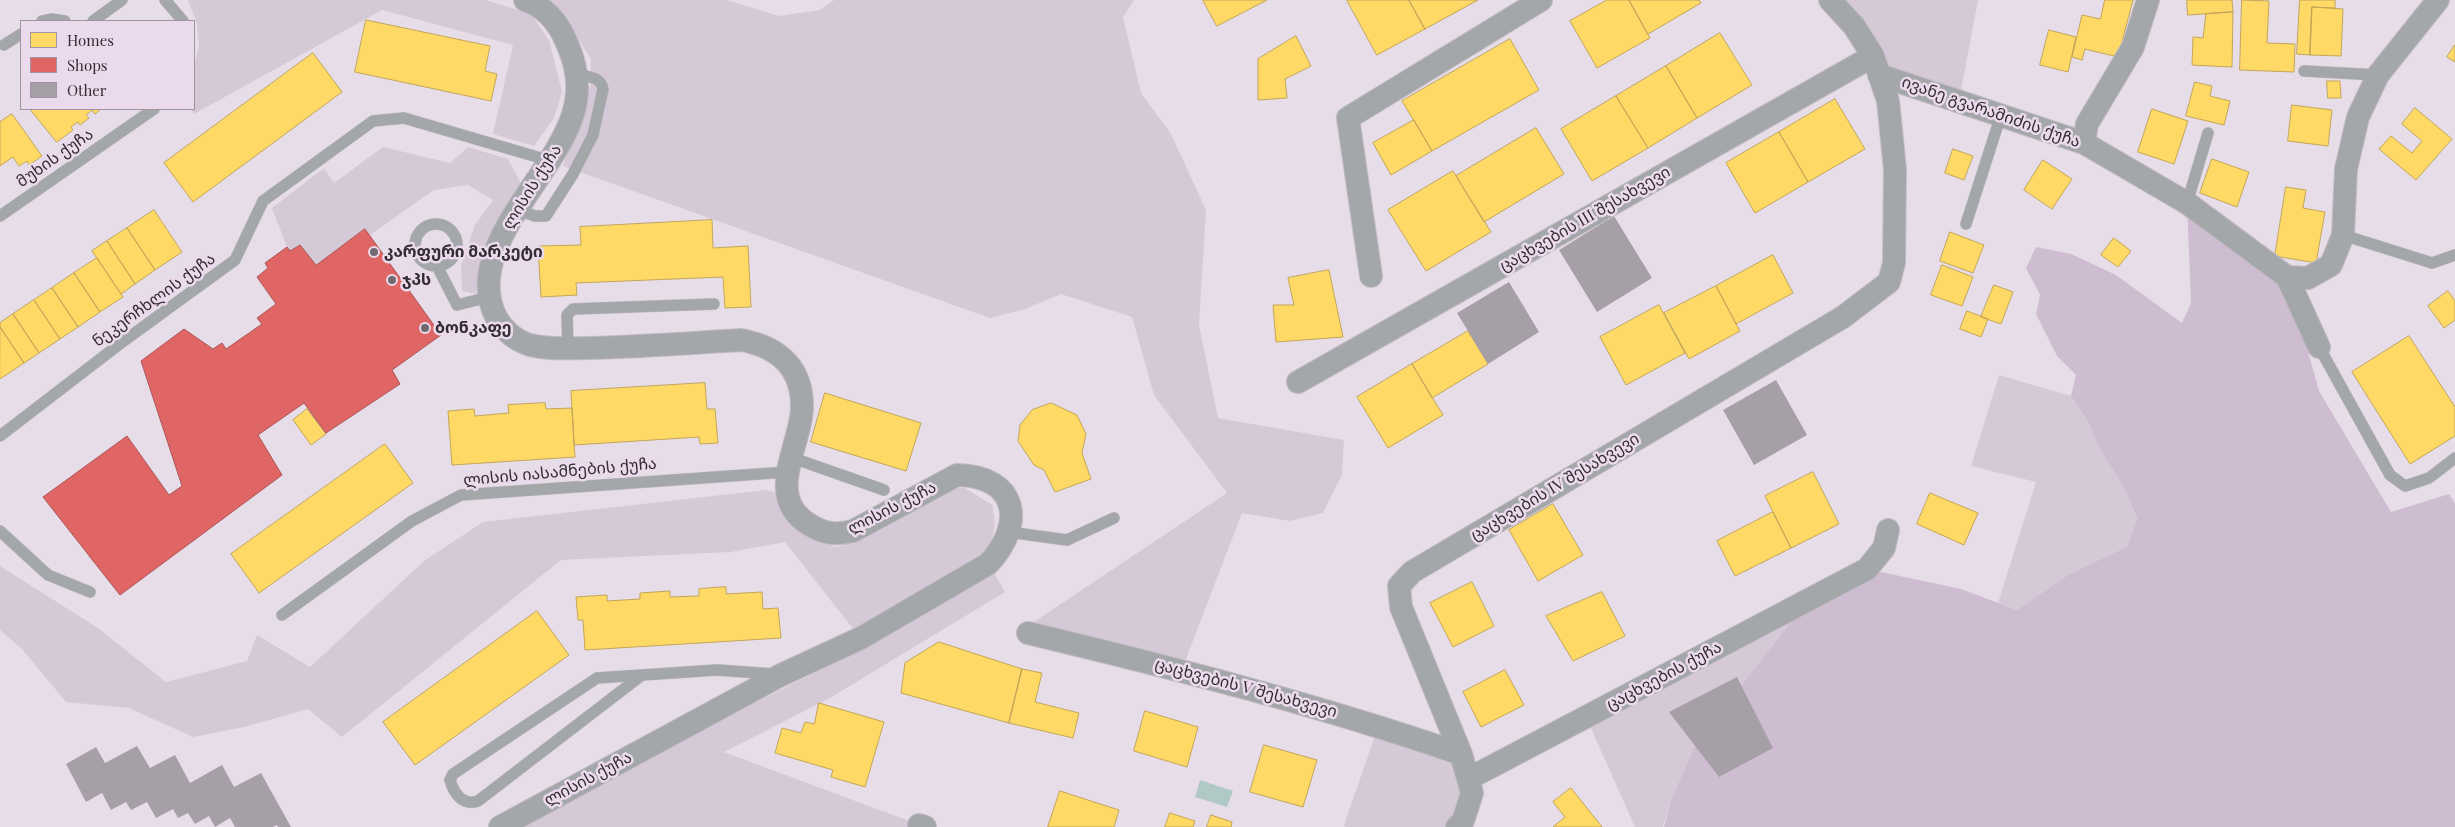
<!DOCTYPE html>
<meta charset="utf-8">
<style>
body{margin:0}
#map{position:relative;width:2455px;height:827px;overflow:hidden;background:#e7dde8;font-family:"Playfair Display",serif}
canvas{display:block}
.legend{position:absolute;left:20px;top:20px;width:175px;height:90px;box-sizing:border-box;background:#ebd9ec;border:1px solid #a194a2;margin:0;padding:6px 9px;list-style:none;font-size:15px;color:#322c33}
.legend li{display:flex;align-items:center;gap:10px;height:25px}
.legend b{width:25px;border:1px solid #a194a2}
</style>
<div id="map">
<canvas width="2455" height="827"></canvas>
<ul class="legend">
<li><b style="height:14px;background:#ffd966"></b>Homes</li>
<li><b style="height:14px;background:#e06666"></b>Shops</li>
<li><b style="height:14px;background:#a69fa7"></b>Other</li>
</ul>
</div>
<script>
const g = document.querySelector('canvas').getContext('2d');
g.lineJoin = 'round';
function fill(path, color) {
  g.fillStyle = color;
  g.fill(path, 'evenodd');
}
function stroke(path, color, width, dash) {
  g.strokeStyle = color;
  g.lineWidth = width;
  g.lineCap = dash ? 'butt' : 'round';
  g.setLineDash(dash || []);
  g.stroke(path);
}
function label(font, color, halo, rows, align = 'center') {
  g.font = font + ' "Playfair Display","Noto Sans Georgian",serif';
  g.lineWidth = 5;
  g.setLineDash([]);
  g.textBaseline = 'middle';
  g.strokeStyle = halo;
  g.fillStyle = color;
  for (const [text, x, y, turn = 0] of rows) {
    g.save();
    g.translate(x, y);
    g.rotate((+turn || 0) * Math.PI / 180);
    g.textAlign = isNaN(turn) ? turn : align;
    if (halo) g.strokeText(text, 0, 0);
    g.fillText(text, 0, 0);
    g.restore();
  }
}
fill(new Path2D(`
 M188,0H486L531,14L549,40L562,92L554,118L534,146L493,134L513,45L382,10L194,114L190,109H194V65L199,46L197,24Z
 M548,0H727L779,16L820,10L834,0H1134L1123,17L1141,93L1171,134L1206,210L1199,325L1218,418L1344,440L1342,475L1323,513L1290,521L1242,513L1184,664L1034,622L1227,493L1154,395L1132,317L1061,294L1025,309L990,318L563,166L590,87L591,59L557,6Z
 M1839,0H1978L1959,101L1879,75Z
 M383,147L450,163L468,147L508,159L521,183L489,238L476,294L462,291L461,265L475,225L493,200L468,185L434,190L370,235L441,335L393,370L400,384L326,433L304,403L258,435L282,475L120,595L88,556L182,486L141,361L184,329L212,349L222,343L227,349L261,325L257,318L276,304L257,277L268,268L265,263L287,247L272,208L324,168L334,183Z
 M1999,375L2071,396L2088,421L2100,450L2124,487L2137,520L2128,546L2068,575L2017,610L1998,603L2036,482L1971,466Z
 M949,488H965L992,505C998,529 993,546 976,563L854,630L785,542L731,552L561,560L342,737L308,709L244,727L193,737L129,708L66,702L22,649L0,630V566L98,628L166,682L247,661L257,635L310,667L424,561L483,522L766,490L778,493L815,538L836,547L855,542Z
 M994,573L1005,592L830,698L724,752L912,822L911,827H520L694,733L862,649Z
 M1807,601L1695,745L1671,800L1663,827H1635L1586,717Z
 M1377,730L1461,754L1472,793L1457,827H1346L1344,825Z`), '#d6c9d7');
fill(new Path2D(`
 M2187,203L2287,277L2319,391L2391,512L2449,494L2455,504V827H1664L1671,800L1695,745L1807,601L1867,569L1961,589L2017,610L2068,575L2128,546L2137,519L2124,487L2100,450L2088,421L2071,396L2076,375L2057,356L2036,314L2040,295L2026,268L2036,247L2071,254L2116,275L2182,323L2191,303Z`), '#cebdd0');
fill(new Path2D(`
 M1200,780L1233,791L1227,807L1195,797Z`), '#b0c9c6');
const homes = new Path2D(`
 M1203,0H1267L1217,26Z
 M1347,0H1409L1425,29L1377,55Z
 M1409,0H1478L1425,29Z
 M1607,0H1629L1650,38L1597,68L1570,21Z
 M1629,0H1699L1701,3L1648,34Z
 M2105,0H2133L2118,57L2085,49L2082,60L2072,57L2082,15L2100,19Z
 M2187,0H2232L2233,12L2188,15Z
 M2242,0L2269,1L2267,43L2295,44L2294,72L2240,70Z
 M2300,0H2335V8L2312,7L2310,55L2297,54Z
 M2312,7L2343,9L2341,56L2310,55Z
 M2233,12L2232,67L2192,65L2193,37L2203,38L2206,14Z
 M366,20L490,46L485,71L497,74L491,101L355,72Z
 M2049,30L2076,37L2068,72L2040,65Z
 M1720,33L1752,85L1697,118L1666,66Z
 M1296,36L1311,66L1285,79L1287,98L1258,100V59Z
 M1510,39L1539,90L1432,151L1402,101Z
 M2455,45V62L2447,57Z
 M313,53L342,92L193,202L164,163Z
 M1666,66L1697,118L1648,148L1616,96Z
 M2327,81H2340L2341,98H2328Z
 M2195,82L2212,86L2210,96L2230,101L2224,125L2186,116Z
 M1616,96L1648,148L1592,181L1561,129Z
 M1835,99L1865,149L1808,182L1779,132Z
 M2292,105L2332,110L2328,146L2288,141Z
 M2415,108L2452,139L2416,180L2379,149L2391,136L2412,153L2422,141L2402,124Z
 M30,109H101L95,114L92,110L86,115L89,118L80,125L78,122L71,127L73,130L57,142Z
 M2152,109L2188,121L2174,164L2138,152Z
 M12,114L42,156L29,165L27,161L19,166L13,157L0,166V122Z
 M1414,120L1432,151L1391,175L1373,143Z
 M1536,128L1564,174L1484,222L1456,176Z
 M1779,132L1808,182L1755,213L1726,163Z
 M1953,149L1973,156L1964,180L1945,173Z
 M2212,159L2249,172L2237,207L2200,193Z
 M2043,160L2072,179L2052,209L2024,190Z
 M1453,171L1491,232L1426,271L1388,210Z
 M2286,187L2306,190L2303,208L2325,212L2316,263L2275,256Z
 M154,210L182,252L155,270L127,228Z
 M712,220L713,248L748,246L751,307L725,308L723,277L576,283L577,295L541,297L538,246L581,245L580,227Z
 M127,228L155,270L135,284L107,241Z
 M1950,232L1984,245L1973,273L1940,261Z
 M2114,238L2131,251L2118,267L2101,255Z
 M107,241L135,284L121,294L92,251Z
 M1773,255L1793,293L1736,324L1716,286Z
 M97,258L123,297L100,312L74,273Z
 M1942,265L1973,277L1962,306L1931,295Z
 M1329,270L1343,337L1276,342L1273,305H1294L1288,278Z
 M74,273L100,312L78,327L52,288Z
 M1994,285L2013,292L2001,324L1981,317Z
 M1716,286L1740,331L1689,359L1664,313Z
 M52,288L78,327L60,339L34,300Z
 M2448,291L2455,301V320L2444,328L2428,306Z
 M34,300L60,339L39,353L13,314Z
 M1659,305L1685,353L1626,385L1600,337Z
 M1967,311L1988,319L1981,337L1960,329Z
 M13,314L39,353L24,363L0,327V323Z
 M0,327L24,363L0,379Z
 M1468,331L1488,364L1432,398L1412,364Z
 M2409,336L2455,407V436L2410,464L2352,372Z
 M1412,364L1443,415L1388,448L1357,397Z
 M705,383L707,409H715L718,443L700,444L699,437L574,445L571,391Z
 M825,393L921,423L906,471L811,442Z
 M545,403L546,409L572,408L575,457L452,465L448,411L474,409L475,416L509,413L508,405Z
 M1051,403L1077,415L1086,434L1082,453L1091,479L1055,492L1044,470L1034,465L1018,441L1020,425L1032,410Z
 M307,409L326,434L311,445L293,420Z
 M385,444L413,483L259,593L231,554Z
 M1813,472L1839,524L1791,548L1765,496Z
 M1930,493L1978,513L1964,545L1917,524Z
 M1553,504L1583,555L1538,581L1509,530Z
 M1773,512L1791,548L1735,576L1717,541Z
 M1472,582L1494,626L1453,647L1430,603Z
 M726,587V594L762,592L763,609L778,608L781,638L585,650L583,620H578L576,597L607,595V601L640,599V593L670,591V597L699,596V589Z
 M1602,592L1625,636L1573,661L1546,616Z
 M537,611L569,655L415,765L383,722Z
 M939,642L1022,669L1009,723L901,693L905,663Z
 M1022,669L1042,673L1035,702L1079,713L1073,738L1009,723Z
 M1505,670L1524,705L1481,727L1463,692Z
 M819,703L884,722L865,787L831,777L833,770L775,753L782,728L801,733L805,722L814,724Z
 M1145,711L1198,727L1187,767L1134,751Z
 M1264,745L1317,760L1303,807L1250,792Z
 M1571,788L1602,827H1553L1565,817L1553,802Z
 M1060,791L1119,810L1114,827H1048Z
 M1170,813L1195,821L1193,827H1165Z
 M1211,815L1232,822L1231,827H1207Z`);
fill(homes, '#ffd966');
stroke(homes, '#c2a557', 1);
const shops = new Path2D(`
 M365,229L441,335L392,370L400,384L326,433L304,403L258,435L282,475L120,595L43,497L127,436L169,495L182,486L141,361L184,329L213,349L222,343L226,349L262,324L257,318L276,304L257,277L268,268L265,263L287,247L290,251L300,245L316,265Z`);
fill(shops, '#e06666');
stroke(shops, '#ac5557', 1);
fill(new Path2D(`
 M1614,216L1652,278L1597,312L1559,250Z
 M1509,282L1539,332L1488,364L1457,313Z
 M1776,380L1807,435L1754,465L1723,410Z
 M1737,677L1773,748L1719,777L1669,712Z
 M137,746L150,768L175,755L190,783L222,765L234,787L261,773L291,827H278L277,825L273,827H235L230,818L215,827L209,816L195,824L188,813L178,818L173,809L156,818L147,802L131,810L126,802L111,810L102,793L86,802L66,764L96,747L105,763Z`), '#a69fa7');
const service = new Path2D(`
 M165,0L183,21
 M42,21L51,19L65,21
 M93,21L122,0
 M4,45L21,34
 M2304,71L2378,75
 M2187,203L2208,133
 M518,210L535,216H546L573,174L593,135L603,89C600,76 588,77 577,74
 M0,216L154,109
 M1966,224L2001,115
 M415 245a21 21 0 1 1 42 0a21 21 0 1 1-42 0Z
 M2343,235L2432,263L2455,255
 M437,266L457,305L489,297
 M2319,347L2390,475L2405,486L2429,478L2455,458
 M568,348L567,315L573,309L714,304
 M0,436L121,343L235,260L263,201L373,121L404,118L551,161
 M790,457L884,490
 M0,531L48,575L90,592
 M1008,532L1067,540L1114,518
 M282,615L412,521L461,495L787,472
 M642,675L478,801C463,806 454,794 450,780L453,774L597,678L717,670L774,674`);
const minor = new Path2D(`
 M1879,75L2084,143L2187,203L2287,277L2319,347
 M2084,143L2087,124L2133,47L2148,0
 M1371,276L1348,118L1541,0
 M2287,277L2308,278L2331,265L2343,235L2346,169L2358,117L2378,75L2438,0
 M1298,382L1873,56
 M1028,633C1174,668 1319,705 1461,754
 M1468,779L1867,569L1884,548L1888,530
 M919,825L925,827
 M500,827L781,675L861,638L988,564C1026,524 1018,476 957,475L853,531C836,535 825,534 810,525C764,498 800,447 802,409C803,368 779,347 741,340C691,343 641,347 590,348C570,348 550,350 530,345C516,341 503,330 496,317C462,249 554,177 573,114C581,88 577,65 566,41C558,22 545,7 525,0
 M1457,827L1463,821L1472,793L1461,754L1401,607L1399,586L1412,572L1843,317L1889,282L1894,263L1895,169L1888,101L1873,56L1854,26L1830,0`);
stroke(service, '#c2bac3', 12);
stroke(minor, '#c2bac3', 24);
stroke(service, '#a3a7a9', 11);
stroke(minor, '#a3a7a9', 22);
for (const [x, y, r, color] of [
 [374,252,5,"#716a72"],
 [392,280,5,"#716a72"],
 [425,328,5,"#716a72"]
]) {
  const dot = new Path2D();
  dot.arc(x, y, r, 0, 2 * Math.PI);
  g.fillStyle = color;
  g.fill(dot);
  stroke(dot, '#ebd9ec', 2);
}
label('16px', '#322c33', '#ebd9ec', [
 ["ივანე გვარამიძის ქუჩა",1991,112,19],
 ["მუხის ქუჩა",55,158,-35],
 ["ლისის ქუჩა",532,187,-58],
 ["ცაცხვების III შესახვევი",1585,219,-30],
 ["ნეკერჩხლის ქუჩა",154,300,-36],
 ["ლისის იასამნების ქუჩა",560,472,-5],
 ["ცაცხვების IV შესახვევი",1555,487,-31],
 ["ლისის ქუჩა",892,508,-27],
 ["ცაცხვების ქუჩა",1664,676,-28],
 ["ცაცხვების V შესახვევი",1246,688,15],
 ["ლისის ქუჩა",588,779,-28]
]);
label('bold 16px', '#322c33', '#ebd9ec', [
 ["კარფური მარკეტი",384,252],
 ["ჯპს",402,280],
 ["ბონკაფე",435,328]
], 'left');
</script>
